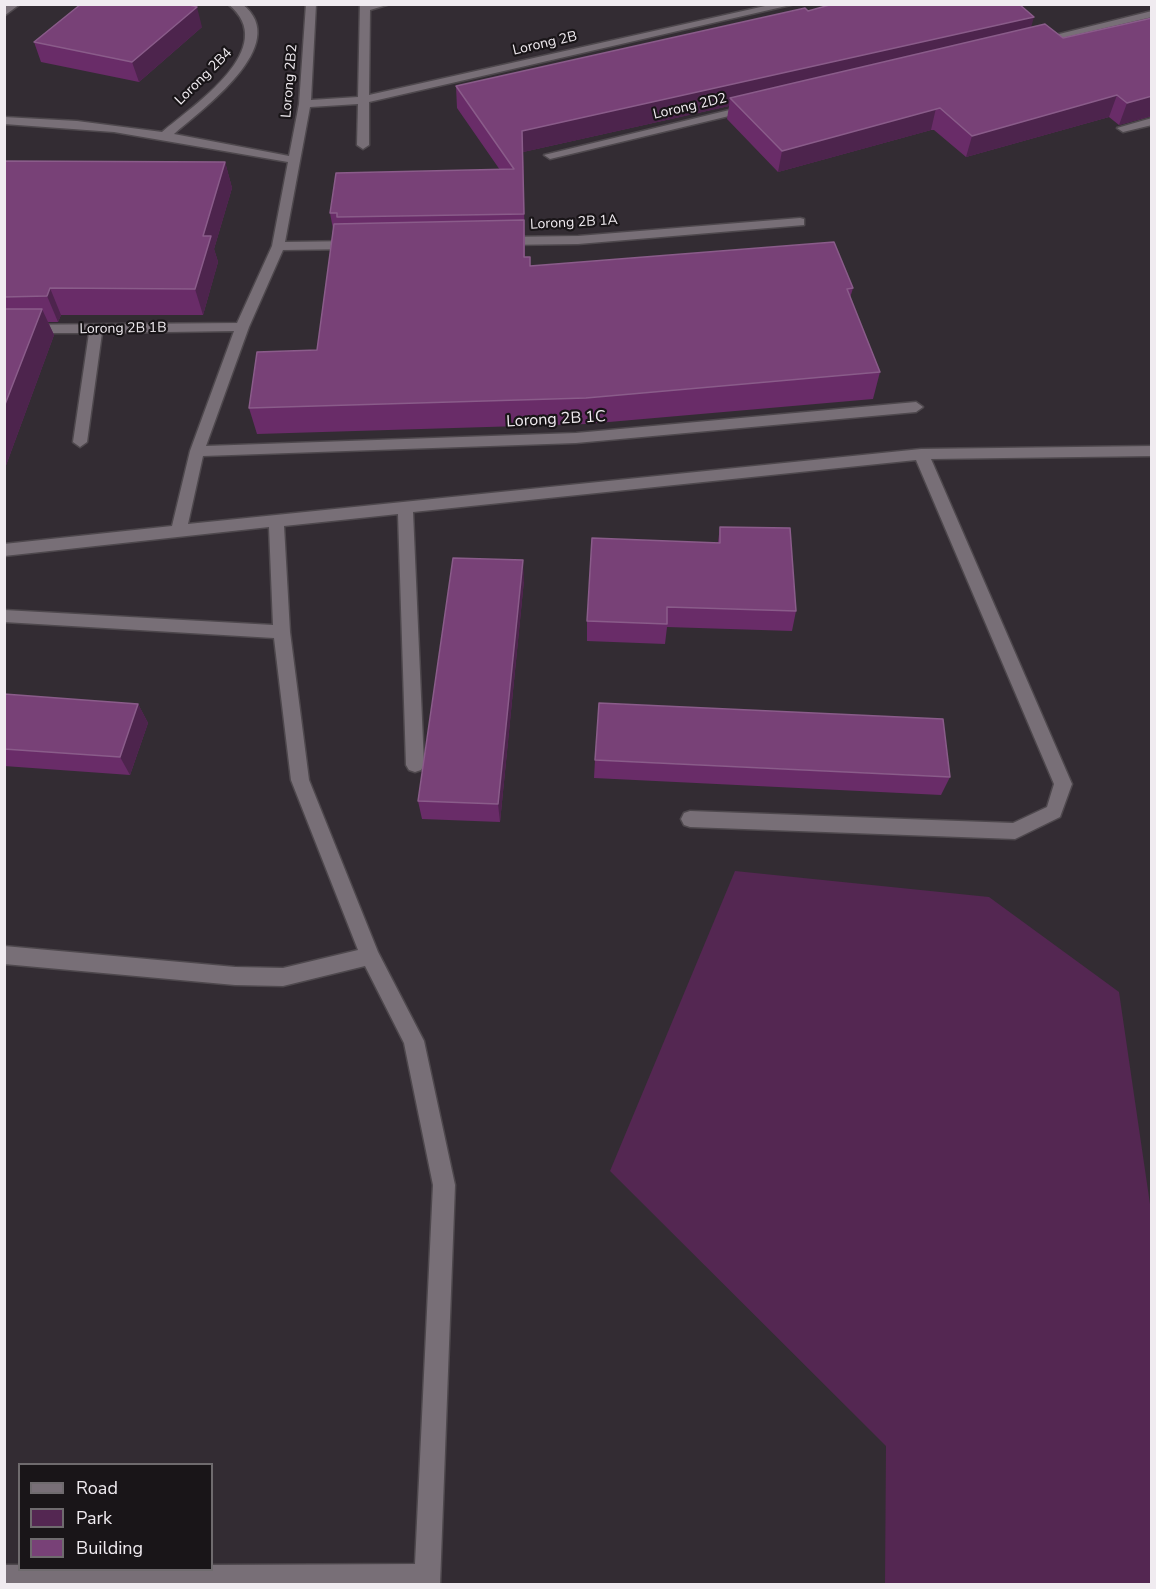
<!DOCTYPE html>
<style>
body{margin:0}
#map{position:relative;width:1156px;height:1589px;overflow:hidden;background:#332c33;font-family:"Nunito Sans",sans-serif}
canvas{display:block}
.frame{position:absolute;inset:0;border:6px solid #f0ebf0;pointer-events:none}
.legend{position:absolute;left:18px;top:1463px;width:195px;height:108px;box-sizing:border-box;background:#191518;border:2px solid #6f6b6e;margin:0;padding:8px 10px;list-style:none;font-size:18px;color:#f0ebf0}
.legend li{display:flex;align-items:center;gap:12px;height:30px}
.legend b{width:30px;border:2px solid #6f6b6e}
</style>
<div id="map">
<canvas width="1156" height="1589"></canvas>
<div class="frame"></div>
<ul class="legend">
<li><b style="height:8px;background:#786f77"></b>Road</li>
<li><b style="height:16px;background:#542752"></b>Park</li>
<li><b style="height:16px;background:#784177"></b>Building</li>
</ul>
</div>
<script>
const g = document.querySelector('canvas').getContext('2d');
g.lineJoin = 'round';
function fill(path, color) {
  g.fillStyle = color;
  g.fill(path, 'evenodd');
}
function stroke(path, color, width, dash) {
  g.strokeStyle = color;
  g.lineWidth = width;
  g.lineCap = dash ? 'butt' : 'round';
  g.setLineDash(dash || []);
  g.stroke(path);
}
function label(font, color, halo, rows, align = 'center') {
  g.font = font + ' "Nunito Sans",sans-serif';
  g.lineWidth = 4.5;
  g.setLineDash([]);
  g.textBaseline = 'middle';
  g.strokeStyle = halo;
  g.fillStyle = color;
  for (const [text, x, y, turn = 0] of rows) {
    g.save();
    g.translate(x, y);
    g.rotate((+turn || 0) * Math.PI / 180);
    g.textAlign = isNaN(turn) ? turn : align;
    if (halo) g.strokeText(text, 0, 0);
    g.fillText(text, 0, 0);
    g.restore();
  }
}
fill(new Path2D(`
 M735,871L989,897L1119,992L1151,1211V1584H885L886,1446L610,1171Z`), '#542752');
const minor = new Path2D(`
 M8,4H20L4,16V7Z
 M228,4H242C294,44 201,110 174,134L289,156L299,104L306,4H316L311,100L358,97L360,4H390L370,10L369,95L774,4H795L369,102V145L363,149L357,145L358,104L310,107L285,242L354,241L360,245L354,249L283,250L249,327L206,446L576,433L916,402L923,407L916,412L576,443L203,456L188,524L921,449L1152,446V456L931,459L1072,784L1060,817L1015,839L690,827L684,825L681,819L684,813L690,811L1013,823L1047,807L1054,784L916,460L413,512L424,765L421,770L415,772L409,770L406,765L398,514L284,526L290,632L309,780L378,952L424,1041L455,1185L440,1584H4V1565H20V1570H212V1565L415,1564L433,1185L404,1043L365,966L283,986L235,985L4,964V946L235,967L283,968L358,950L291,780L274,638L4,622V610L273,625L269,527L4,556V544L172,526L190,451L234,331L102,333L87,442L80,447L73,442L89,333H4V325L237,323L272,246L288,162L114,132L4,124V117L77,121L162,132C194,105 282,47 228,4Z
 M1152,11V17L1036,44L1031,41Z
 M750,105L756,108L754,110L550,159L544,155Z
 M1152,118V125L1123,132L1117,128Z
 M800,218L804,219V225L578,244L502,245L496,241L502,237L578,236Z`);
stroke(minor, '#4e484d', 3);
fill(minor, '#786f77');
fill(new Path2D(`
 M808,11L1031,28L1063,38L1152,18V116L1119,125L1109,117L966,157L934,130H931L778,172L727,119L729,106L523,152L525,257L531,266L853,288L850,298L880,372L873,399L586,424L257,434L249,408L317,350L333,229L330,213L500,170L457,108L456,86Z
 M202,27L139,82L41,62L34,42Z
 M4,161L225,162L232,188L214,249L218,262L203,315H61L58,322H48L54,335L5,468Z
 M720,527L796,611L792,631L667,627L665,644L587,641V621L718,542Z
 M524,580L500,822L422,819L418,801Z
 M4,694L138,704L148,723L130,775L4,766Z
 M595,760L950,777L941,795L594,778Z`), '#692c68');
fill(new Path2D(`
 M197,7L202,27L139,82L132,62Z
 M1034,17L1028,38L730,98L729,106L523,152L525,235L522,131Z
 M1117,95L1109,117L966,157L972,136Z
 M1152,96L1151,116L1119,125L1127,103Z
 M936,108L931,130L778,172L782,151Z
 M225,162L232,188L214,249L218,262L203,315L195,289L203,236Z
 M50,288L61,315L58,322L47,296Z
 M42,309L54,335L5,468L4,407Z
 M523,560L524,580L500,822L498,804Z
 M138,704L148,723L130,775L120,757Z`), '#4d244d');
const building = new Path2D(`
 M81,4H186L197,7L132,62L34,42Z
 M833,4H1019L1034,17L522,131L524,214L337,217V213H330L336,173L514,169L456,86L805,8L808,11Z
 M1152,18V96L1127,103L1117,95L972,136L940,108L782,151L730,98L1045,24L1063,38Z
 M4,161L225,162L203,236H211L195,289L50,288L47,296L4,297Z
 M524,220V257H530V266L834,242L853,288L847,289L880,372L586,398L249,408L257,352L317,350L334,224Z
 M4,309H42L4,407Z
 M720,527L790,528L796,611L667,607V624L587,621L592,538L720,543Z
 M453,558L523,560L498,804L418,801Z
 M4,694L138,704L120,757L4,749Z
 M599,703L943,719L950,777L595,760Z`);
fill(building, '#784177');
stroke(building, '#8a5c8a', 1.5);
label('14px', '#f0ebf0', '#191518', [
 ["Lorong 2B",545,44,-13],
 ["Lorong 2B4",204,77,-45],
 ["Lorong 2B2",290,81,-85],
 ["Lorong 2D2",690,107,-13],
 ["Lorong 2B 1A",574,223,-3],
 ["Lorong 2B 1B",123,329,-1]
]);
label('16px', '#f0ebf0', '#191518', [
 ["Lorong 2B 1C",556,420,-3]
]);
</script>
